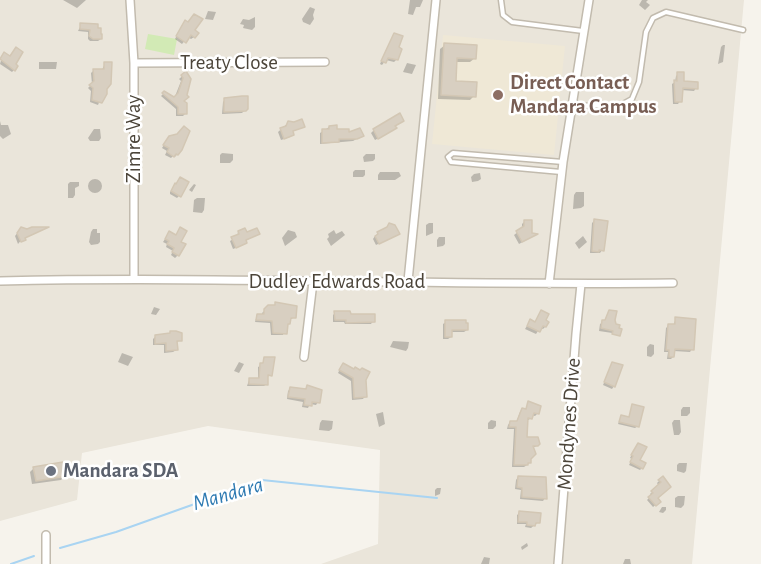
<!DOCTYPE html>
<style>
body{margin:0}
canvas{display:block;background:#f6f3ec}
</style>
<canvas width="761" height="564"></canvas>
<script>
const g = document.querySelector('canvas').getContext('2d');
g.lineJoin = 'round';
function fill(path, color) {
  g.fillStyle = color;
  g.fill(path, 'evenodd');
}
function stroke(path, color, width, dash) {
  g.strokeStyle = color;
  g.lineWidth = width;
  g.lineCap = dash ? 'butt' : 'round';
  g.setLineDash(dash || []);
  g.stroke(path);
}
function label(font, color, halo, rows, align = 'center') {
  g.font = font + ' "Alegreya Sans",sans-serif';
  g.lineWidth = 5;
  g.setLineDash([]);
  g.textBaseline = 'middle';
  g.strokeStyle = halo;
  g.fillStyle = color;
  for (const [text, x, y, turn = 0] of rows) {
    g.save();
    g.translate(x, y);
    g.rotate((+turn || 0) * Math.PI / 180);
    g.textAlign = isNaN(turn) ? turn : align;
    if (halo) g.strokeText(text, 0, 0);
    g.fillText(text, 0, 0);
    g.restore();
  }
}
fill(new Path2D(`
 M0,0H744L692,564H321L378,544L380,450L208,426L82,453L77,500L0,521Z`), '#eae5da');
fill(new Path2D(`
 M443,35L565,46L554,155L432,144Z`), '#efe8d6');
fill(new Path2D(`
 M148,34L177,39L174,55L145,49Z`), '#d2eab5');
fill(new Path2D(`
 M63,0H86L77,8Z
 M410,0H423L420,7H416L413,15L408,14Z
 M642,0H648L646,2L650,5L645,10L639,5Z
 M310,7L315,9L313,15L314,19L310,25L303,22L302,19Z
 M208,11L216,12L213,20L205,19Z
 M255,17V27L252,30L243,28L244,25L240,24L243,19L249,20Z
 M183,24L193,30L194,37L191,39L188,37L182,44L175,39Z
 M81,25L101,35V39L98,41H90L88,39V32L78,31Z
 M445,45L475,58L470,62H455L454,82L474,96L470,100L438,99L440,49Z
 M723,45H725L723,62L718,64L721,47Z
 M387,48H397V59L394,62L386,60L382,65L380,64Z
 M2,57L14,70L12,72L0,64Z
 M39,62H57L56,69H39Z
 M105,63V88L98,105L90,102L91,91L88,88L92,84L91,73L94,70H102Z
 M407,63L416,65L412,74L403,72Z
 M186,73L182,101L185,114L183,116H176V109L161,96L164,93L174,99L181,81L179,79Z
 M678,74L682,82L696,88L694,91L681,90L680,101L678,104H673L672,84L675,82L676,76Z
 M225,99L246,109L242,113L222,114L223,102Z
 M0,121L1,125H8L11,134L3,139L0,136Z
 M288,123L303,126L292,132L290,137L281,140L278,132Z
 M329,127L347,135L362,136L353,141L320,144V133Z
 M394,127L392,131L375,140L371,133L374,130Z
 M94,129H100L101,138L99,141H90L88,138Z
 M167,140L177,154L175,157L173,156L171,158L165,155L167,151L162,148Z
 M222,153L233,154V160L230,163H220V155Z
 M366,154H375V159L373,161L364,162L363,157Z
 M355,170H365V175L363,177H353V172Z
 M380,172H399L401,176L395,180H378V175Z
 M480,173L481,179L478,181L472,182L471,177L474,174Z
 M88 186a7 7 0 1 1 14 0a7 7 0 1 1-14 0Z
 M181,179L179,196L177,198L170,194V192Z
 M70,182H79V186L75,188V195L73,198H68V184Z
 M194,184L196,185L192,192L189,190Z
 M576,192H584V206L581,208L573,209L574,195Z
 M197,198H205L204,210L202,213L193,212L194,200Z
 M594,221L602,250L600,253H590L592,223Z
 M524,222L531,234L534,236L519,244L514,235L522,229V224Z
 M429,223H433V233L426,236V225Z
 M389,225L398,234L376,245L373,239L375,236Z
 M45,228L23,238L18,244L15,236L19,231Z
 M93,229H97V233H100V242L98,244L91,245L89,242L91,232Z
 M180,229L178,255L175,258L171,255L173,251L166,247L167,244L163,242L169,233L175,236Z
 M244,230L246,234H258L245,241L243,245L233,249L230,241L237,237L238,232Z
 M288,230L295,232L297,237L285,246L282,238Z
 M334,230L336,234L342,231L345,235L331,246L327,239L329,237L328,234Z
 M583,236L587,242L579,249L575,243Z
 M439,237H445V244L443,246L437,247V240Z
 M276,304L295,317L289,320L283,335H271L270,323L255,322L257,315L262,316V313L269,306L273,307Z
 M154,307L160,309L156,315L151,314Z
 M609,311L614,320L619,334L599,331L600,324L604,322Z
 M541,312L545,327L543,329L540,328L536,334L525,329L530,321L534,323Z
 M335,313L349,315L373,321L371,324H345L344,322H333V315Z
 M676,318L692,349L690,352L674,351L673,357L671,359H667L668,352H664L666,328L669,325L673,326Z
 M446,322L467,330L464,332H451V337L448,339H443V324Z
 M155,337L180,340L176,343V350L173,352L164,353V345H153V339Z
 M393,341L409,342L408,348L406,351L390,347Z
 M650,344L654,345V354L651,357L647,356V347Z
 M122,353L133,357L128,366L118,362Z
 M264,359L271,375L267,377V384L264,386H247L249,380H258V367L262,365Z
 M239,362L244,364L239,373L234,371Z
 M613,363L614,386L612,389L603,385Z
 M341,367L364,379L365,396L363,399L352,400L351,381L338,373Z
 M307,387L318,402L316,405L310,404L308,408L302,407L303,402L287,399L288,391L290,389H305Z
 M529,402L538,413L535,416L531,415L530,419L526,421L525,438L537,446L532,448L530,462L527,465L524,467H512L514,429H507L508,425L510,422L516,423L520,412L522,409L525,410Z
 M633,406L638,426L635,428L618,424L621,417L628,418Z
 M683,407H690V413L687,416H681V410Z
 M383,412L385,424L379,427L376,414Z
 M322,420L333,421L332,429L329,431L319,430L320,423Z
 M491,420L496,421V426L493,429H488V423Z
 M674,420H680L681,432L679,435H674L672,423Z
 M636,447L638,460L642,468L640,470L629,465L632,459L630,458Z
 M679,463H687L686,471L684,473L677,471V465Z
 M34,468L65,476L61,480L32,484L30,472Z
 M518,477L545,498L543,501L520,499L521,490L515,489L516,480Z
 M662,478L656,499L659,502L653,507L647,500L651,496L650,494L659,486L657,483Z
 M437,488H441L440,494L435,496V490Z
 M678,496H685L684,505L681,508L675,507V498Z
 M662,507H666V510L663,513L659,512Z
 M520,513L538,522L531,528L525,527L526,524H517V515Z
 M527,543L528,546L522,550L521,547Z
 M484,557L490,558L489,564H481Z
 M625,559H630L631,564H623Z`), '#0003');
stroke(new Path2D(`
 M60,548L116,532L262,480L437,498
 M11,564L34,556`), '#a9d4f2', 2);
const building = new Path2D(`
 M194,14L203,19L195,30L199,33L195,38L191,35L186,43L176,36L185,20L188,22Z
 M80,23L98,24V28H101V34H102V39H93L89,36L90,30L80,29Z
 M394,33L403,36L399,47L402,49L398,60L388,58L386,63L381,61Z
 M444,43L477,45L476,59L457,58L456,81L477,82L476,97L441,95Z
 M16,47L23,52L16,64L18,66L15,71L0,59L4,52L10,56Z
 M104,62H112L111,84L107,89V94L102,103L92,100L93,88L89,85L94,81L93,69H104Z
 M186,71L191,79L187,95L189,97L184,101L187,103V114H178V107L162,93L164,91L174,97L178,93L183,78L181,75Z
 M677,72H684V81L698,82V89L683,88L682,102H675L674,80L677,81Z
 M242,96H248V109L246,111L224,112V98Z
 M400,113L404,121L395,126L397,128L378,139L373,129Z
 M302,119L305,127L293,131L294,135L284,139L280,128L286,126L288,121L294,122Z
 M337,125V129H349V132L360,128L364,136L357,139H339V142L322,143V129H329V126Z
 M184,126L190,131L182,150L178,155L176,154L174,157L167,152L169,148L163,145L169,136L177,134Z
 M180,177L189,182L181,197L171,191L175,183L176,184Z
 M594,219L608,221L604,251L599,250V252L592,251Z
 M524,220H532V233L538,234L522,242L516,231L524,226Z
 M389,223L395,225L400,234L379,244L375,236L378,234L377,232L387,227Z
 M21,227L27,229L32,227H49L25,238L26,240L21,242L17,233Z
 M180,227L187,231L181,242L186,244L179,256L172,252L174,248L167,244L169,241L165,239L169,231L176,235Z
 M245,228L247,232L257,228L260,234L246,240L247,243L236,248L231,237L239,234L238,231Z
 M275,302L297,306L296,318H291L290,324H288L287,334L273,333L272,321L256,320L257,314H264V309L268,305H275Z
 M541,310L549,314L546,320L549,322L546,327L543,326L540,332L527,326L530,319L535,322Z
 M609,310L617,311L615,320L616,324L620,325L619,328L622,329L620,336L612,334L613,331L601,328L602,320H605Z
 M334,311H350L351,314H375V322L346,323V320H335Z
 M675,317L696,319L694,350L675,349L674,357H669V350H666L668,324H675Z
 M445,320H466V323H468V330H452V337H445Z
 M170,331H176L182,333V341H177L178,350L166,351V343L155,344V335L170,333Z
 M264,357H275L272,376L268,375V385L249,384V378H259L260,363H263Z
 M612,362L623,365L615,387L604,382Z
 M343,363L354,369L355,367L360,370L362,368L370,372L366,380L367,397L354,398L353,378L339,370Z
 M307,385L322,390L320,403L312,402V406L304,405L305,399L288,397L290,387L306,389Z
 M528,401L541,406L539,414L534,413L532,419L528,418L527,437H538L540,444L538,446H533L536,454L531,459V463H528V465H514L516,427H509L510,421H517L522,408L526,409Z
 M632,404L644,407L639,427L619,422L621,415L629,417Z
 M638,443L647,447L640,460L646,463L643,469L630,462L633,456L631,455Z
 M63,462L64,465H67L69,471L66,472L67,476L36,481L33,467Z
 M518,476L546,477L547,499L522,497V488L517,487Z
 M663,476L671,487L658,498L661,502L656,506L648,497L653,493L651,491L661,482L658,480Z
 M519,511L541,513L540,523H536L535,526L527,525V522H518Z`);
fill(building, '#d8cfc1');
stroke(building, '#d3c7b4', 1.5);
const lane = new Path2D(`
 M501,0L503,15L512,22L583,31
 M572,106L621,105L632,99L639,82L646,32L653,18L666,12L743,30
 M561,172L451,162L448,157L453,153L563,162`);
const street = new Path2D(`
 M130,0L134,63V278
 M134,63L325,62
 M0,281C224,276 449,286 673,283
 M408,281L436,0
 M549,284L563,162L589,0
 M304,357L313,282
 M46,564V535
 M558,564L576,334L581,284`);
stroke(lane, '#c2bbae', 7);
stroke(street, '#c2bbae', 10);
stroke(lane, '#fff', 4);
stroke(street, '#fff', 7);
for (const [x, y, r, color] of [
 [498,95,6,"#8d6e63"],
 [51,471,6,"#6b7280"]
]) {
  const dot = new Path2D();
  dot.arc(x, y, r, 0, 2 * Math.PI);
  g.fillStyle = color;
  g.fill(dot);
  stroke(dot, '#fff', 2);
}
label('21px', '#4b4439', '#fff', [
 ["Treaty Close",229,63],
 ["Zimre Way",134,139,-90],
 ["Dudley Edwards Road",337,282],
 ["Mondynes Drive",569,424,-86]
]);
label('bold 21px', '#785e54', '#fff', [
 ["Direct Contact",510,83],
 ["Mandara Campus",510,107]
], 'left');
label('bold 21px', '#5b616d', '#fff', [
 ["Mandara SDA",63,471]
], 'left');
label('italic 22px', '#2e7ab2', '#fff', [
 ["Mandara",228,494,-16]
]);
</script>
